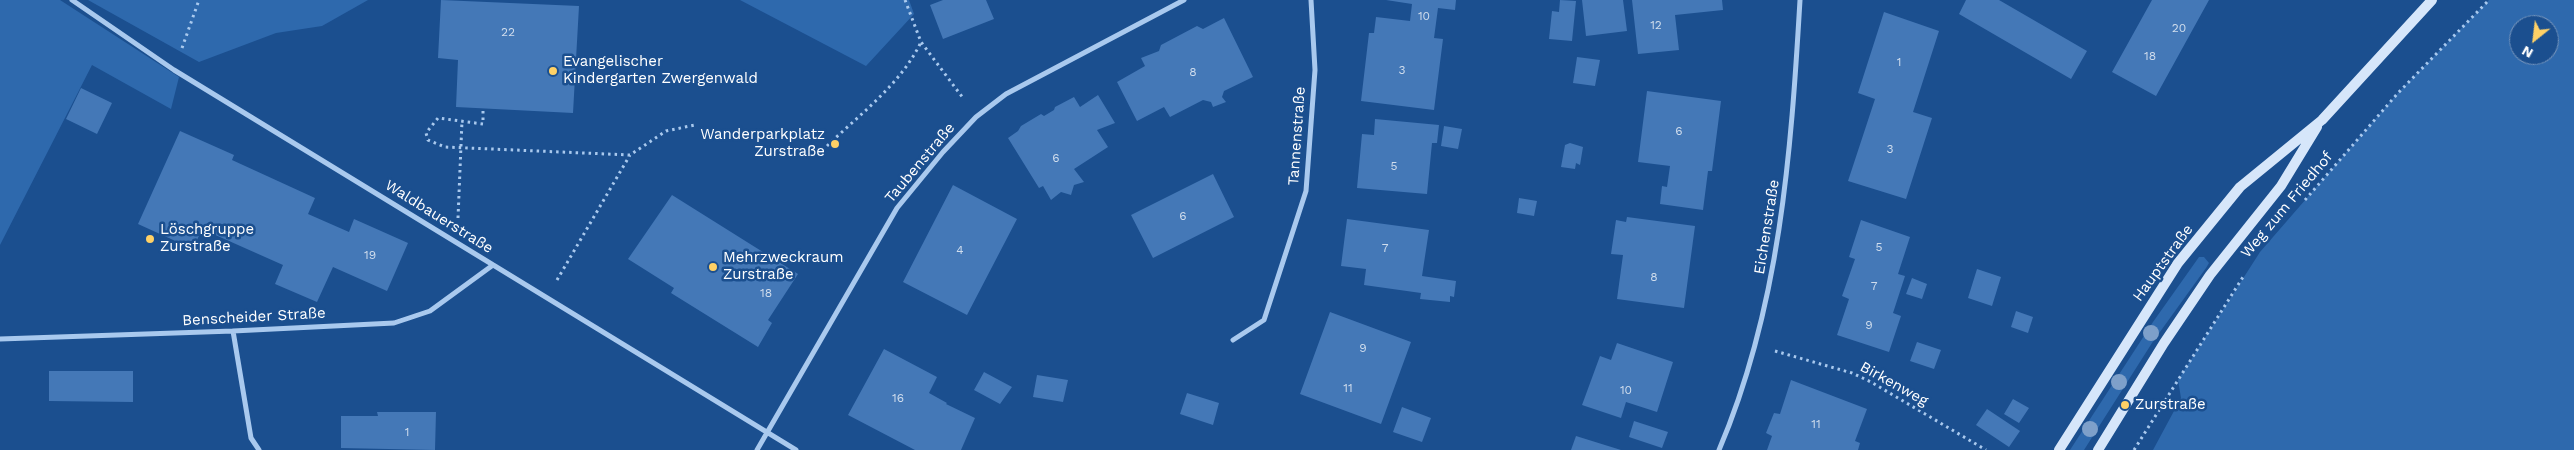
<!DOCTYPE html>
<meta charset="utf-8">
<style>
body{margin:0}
#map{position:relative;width:2574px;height:450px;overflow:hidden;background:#1b4f8f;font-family:"Work Sans",sans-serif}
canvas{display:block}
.north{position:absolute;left:2509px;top:15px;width:50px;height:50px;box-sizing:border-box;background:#1b4f8f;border:1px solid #7695bc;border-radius:50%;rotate:209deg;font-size:14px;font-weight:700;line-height:20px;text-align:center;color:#fff}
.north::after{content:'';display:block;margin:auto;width:18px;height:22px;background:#ffd166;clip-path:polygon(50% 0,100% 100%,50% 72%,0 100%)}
</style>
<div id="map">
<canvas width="2574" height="450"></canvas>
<div class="north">N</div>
</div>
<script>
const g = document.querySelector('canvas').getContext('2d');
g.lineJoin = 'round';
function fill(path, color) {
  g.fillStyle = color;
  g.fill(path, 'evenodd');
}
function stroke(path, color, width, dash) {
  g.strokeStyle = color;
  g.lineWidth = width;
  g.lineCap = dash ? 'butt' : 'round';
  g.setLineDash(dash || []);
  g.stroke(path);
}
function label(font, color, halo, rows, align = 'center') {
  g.font = font + ' "Work Sans",sans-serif';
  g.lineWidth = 5;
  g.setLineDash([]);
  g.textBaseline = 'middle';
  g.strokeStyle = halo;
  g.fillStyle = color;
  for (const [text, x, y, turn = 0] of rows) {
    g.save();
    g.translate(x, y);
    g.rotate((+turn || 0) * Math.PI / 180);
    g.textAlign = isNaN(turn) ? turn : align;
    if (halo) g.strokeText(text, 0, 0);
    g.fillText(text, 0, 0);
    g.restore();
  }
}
fill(new Path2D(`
 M0,0H60L179,77L171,109L92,65L0,245Z
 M88,0H368L322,26L276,33L199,62Z
 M740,0H909L914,14L866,66Z
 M2489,0H2574V450H2153L2181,398L2178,380L2260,252L2398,93ZM2519,25H2549V55H2519Z
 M2199,257H2204L2209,263L2206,268L2152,343L2084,450H2070L2153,322Z`), '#2e69ad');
fill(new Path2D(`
 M441,0L579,6L573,113L456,107L458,60L438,58Z
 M943,0H986L994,19L943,39L930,5Z
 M1386,0H1456L1455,10L1438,8L1434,38L1443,39L1434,110L1361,101L1369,33H1374L1376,17L1410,21L1412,4Z
 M1560,0L1576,1L1572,41L1549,39L1552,11L1559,12Z
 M1582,0H1623L1627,31L1586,36Z
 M1632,0H1722L1723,10L1675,15L1679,50L1638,54Z
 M1966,0H1999L2087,51L2071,79L1959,14Z
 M2152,0H2209L2156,96L2112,72Z
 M1884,12L1939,31L1913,112L1932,118L1906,199L1848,181L1875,99L1858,93Z
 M1224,18L1253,77L1224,91L1222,97L1226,102L1213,107L1211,102L1203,100L1170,117L1164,107L1137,121L1117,82L1145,66L1141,58L1159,51L1161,45L1197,26L1203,29Z
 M1577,57L1600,60L1595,86L1573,83Z
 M81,88L112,103L97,134L66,119Z
 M1647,91L1721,101L1712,171H1708L1703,210L1660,204L1662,186L1667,187L1670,166L1638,162Z
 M1098,95L1115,123L1097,130L1108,147L1074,169L1084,182L1074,185L1071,195L1061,192L1051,200L1043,186L1039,188L1008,138L1018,131L1021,126L1041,114L1044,116L1054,110L1055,107L1074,97L1080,107Z
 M1375,119L1439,125L1437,143H1432L1427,194L1357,188L1362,134L1374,135Z
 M1444,126L1462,129L1458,149L1441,146Z
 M180,131L234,155L232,160L315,198L308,214L349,232L354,219L408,243L387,291L333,267L317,302L275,284L283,265L202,229L193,249L138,224Z
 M1570,143L1583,147L1580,165L1576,163L1575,169L1561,167L1565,145Z
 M1213,174L1234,217L1153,258L1131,215Z
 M953,185L1017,219L967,315L903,282Z
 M672,195L798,274L768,320L772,323L758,347L671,293L674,288L628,259Z
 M1519,198L1537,201L1534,216L1517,213Z
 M1627,217L1695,226L1684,308L1617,299L1623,255L1611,254L1616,220L1626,222Z
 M1347,219L1429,230L1422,276L1456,281L1454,297L1450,296V302L1420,299L1421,293L1364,285L1366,269L1341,266Z
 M1861,220L1910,237L1898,274L1905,276L1893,313L1901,316L1889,352L1837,335L1849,299L1842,296L1855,259L1849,257Z
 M1977,269L2001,277L1992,306L1968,298Z
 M1912,278L1927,284L1922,299L1906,294Z
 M2016,311L2033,317L2028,333L2011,327Z
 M1330,312L1411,342L1381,424L1300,394Z
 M1917,342L1941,350L1934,369L1910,361Z
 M1617,343L1673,362L1657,412L1626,402L1621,418L1582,405L1600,356L1611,360Z
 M884,349L937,377L929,393L947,403L946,404L975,418L961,450H915L848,415Z
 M49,371H133V402L49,401Z
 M984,372L1012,387L1000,404L974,390Z
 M1037,375L1068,380L1063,402L1033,397Z
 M1791,380L1867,409L1855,441L1860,443L1858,450H1767L1772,436L1766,433L1774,413L1780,414Z
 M1187,393L1219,403L1213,425L1180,414Z
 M2013,399L2029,408L2019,423L2004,414Z
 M1402,407L1431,418L1422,442L1393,432Z
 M1987,409L2020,431L2009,447L1976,425Z
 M377,412H436L435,450L341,448V416H378Z
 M1634,421L1668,432L1662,448L1629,437Z
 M1576,436L1621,450H1571Z`), '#4478b7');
stroke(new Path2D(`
 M905,0L921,42L963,98
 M182,48L199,0
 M483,111V124L438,118L426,133L428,140L445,147L630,155L666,131L695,125
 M827,146C860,114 901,84 921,42
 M2305,200L2398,93L2489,0
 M458,218L462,121
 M557,280L630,155
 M1775,351L1852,373L1871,382L1986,450
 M2134,450L2243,277`), '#a9c9ee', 3, [2.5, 4]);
stroke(new Path2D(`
 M72,0L174,70L796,450
 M233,331L251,438L259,450
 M0,339L233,331L394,323L430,311L493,265
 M1233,340L1264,320L1306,191L1315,70L1311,0
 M757,450L897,208L943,152L976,117L1006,94L1184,0
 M1719,450C1780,307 1791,153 1800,0`), '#a9c9ee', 5);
stroke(new Path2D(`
 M2059,450L2178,263L2240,187L2322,120L2432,0
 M2098,450L2164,343L2210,275L2281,186L2317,127`), '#d6e6fa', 10);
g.fillStyle = '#7ea0ca';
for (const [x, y] of [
 [2151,333],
 [2119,382],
 [2090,429]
]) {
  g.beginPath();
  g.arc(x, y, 8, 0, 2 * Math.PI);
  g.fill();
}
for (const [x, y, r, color] of [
 [553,71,5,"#ffd166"],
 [835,144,5,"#ffd166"],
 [150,239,5,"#ffd166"],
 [713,267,5,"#ffd166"],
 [2125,405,5,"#ffd166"]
]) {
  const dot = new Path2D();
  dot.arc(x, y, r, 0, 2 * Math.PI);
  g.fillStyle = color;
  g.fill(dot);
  stroke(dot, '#1b4f8f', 2);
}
label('12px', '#d0dded', null, [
 ["10",1424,16],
 ["12",1656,25],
 ["20",2179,28],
 ["22",508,32],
 ["18",2150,56],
 ["1",1899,62],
 ["3",1402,70],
 ["8",1193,72],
 ["6",1679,131],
 ["3",1890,149],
 ["6",1056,158],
 ["5",1394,166],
 ["6",1183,216],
 ["5",1879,247],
 ["7",1385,248],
 ["4",960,250],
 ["19",370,255],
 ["8",1654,277],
 ["7",1874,286],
 ["18",766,293],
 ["9",1869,325],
 ["9",1363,348],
 ["11",1348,388],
 ["10",1626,390],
 ["16",898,398],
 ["11",1816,424],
 ["1",407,432]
]);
label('15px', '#fff', '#1b4f8f', [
 ["Evangelischer",563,62],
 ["Kindergarten Zwergenwald",563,79],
 ["Wanderparkplatz",825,135,"right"],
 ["Zurstraße",825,152,"right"],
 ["Löschgruppe",160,230],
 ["Zurstraße",160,247],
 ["Mehrzweckraum",723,258],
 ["Zurstraße",723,275],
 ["Zurstraße",2135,405]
], 'left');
label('15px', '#fff', '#1b4f8f', [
 ["Tannenstraße",1297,136,-86],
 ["Taubenstraße",920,163,-50],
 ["Weg zum Friedhof",2287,205,-50],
 ["Waldbauerstraße",439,217,32],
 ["Eichenstraße",1767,227,-81],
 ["Hauptstraße",2163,263,-54],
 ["Benscheider Straße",254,317,-3],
 ["Birkenweg",1894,384,29]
]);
</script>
